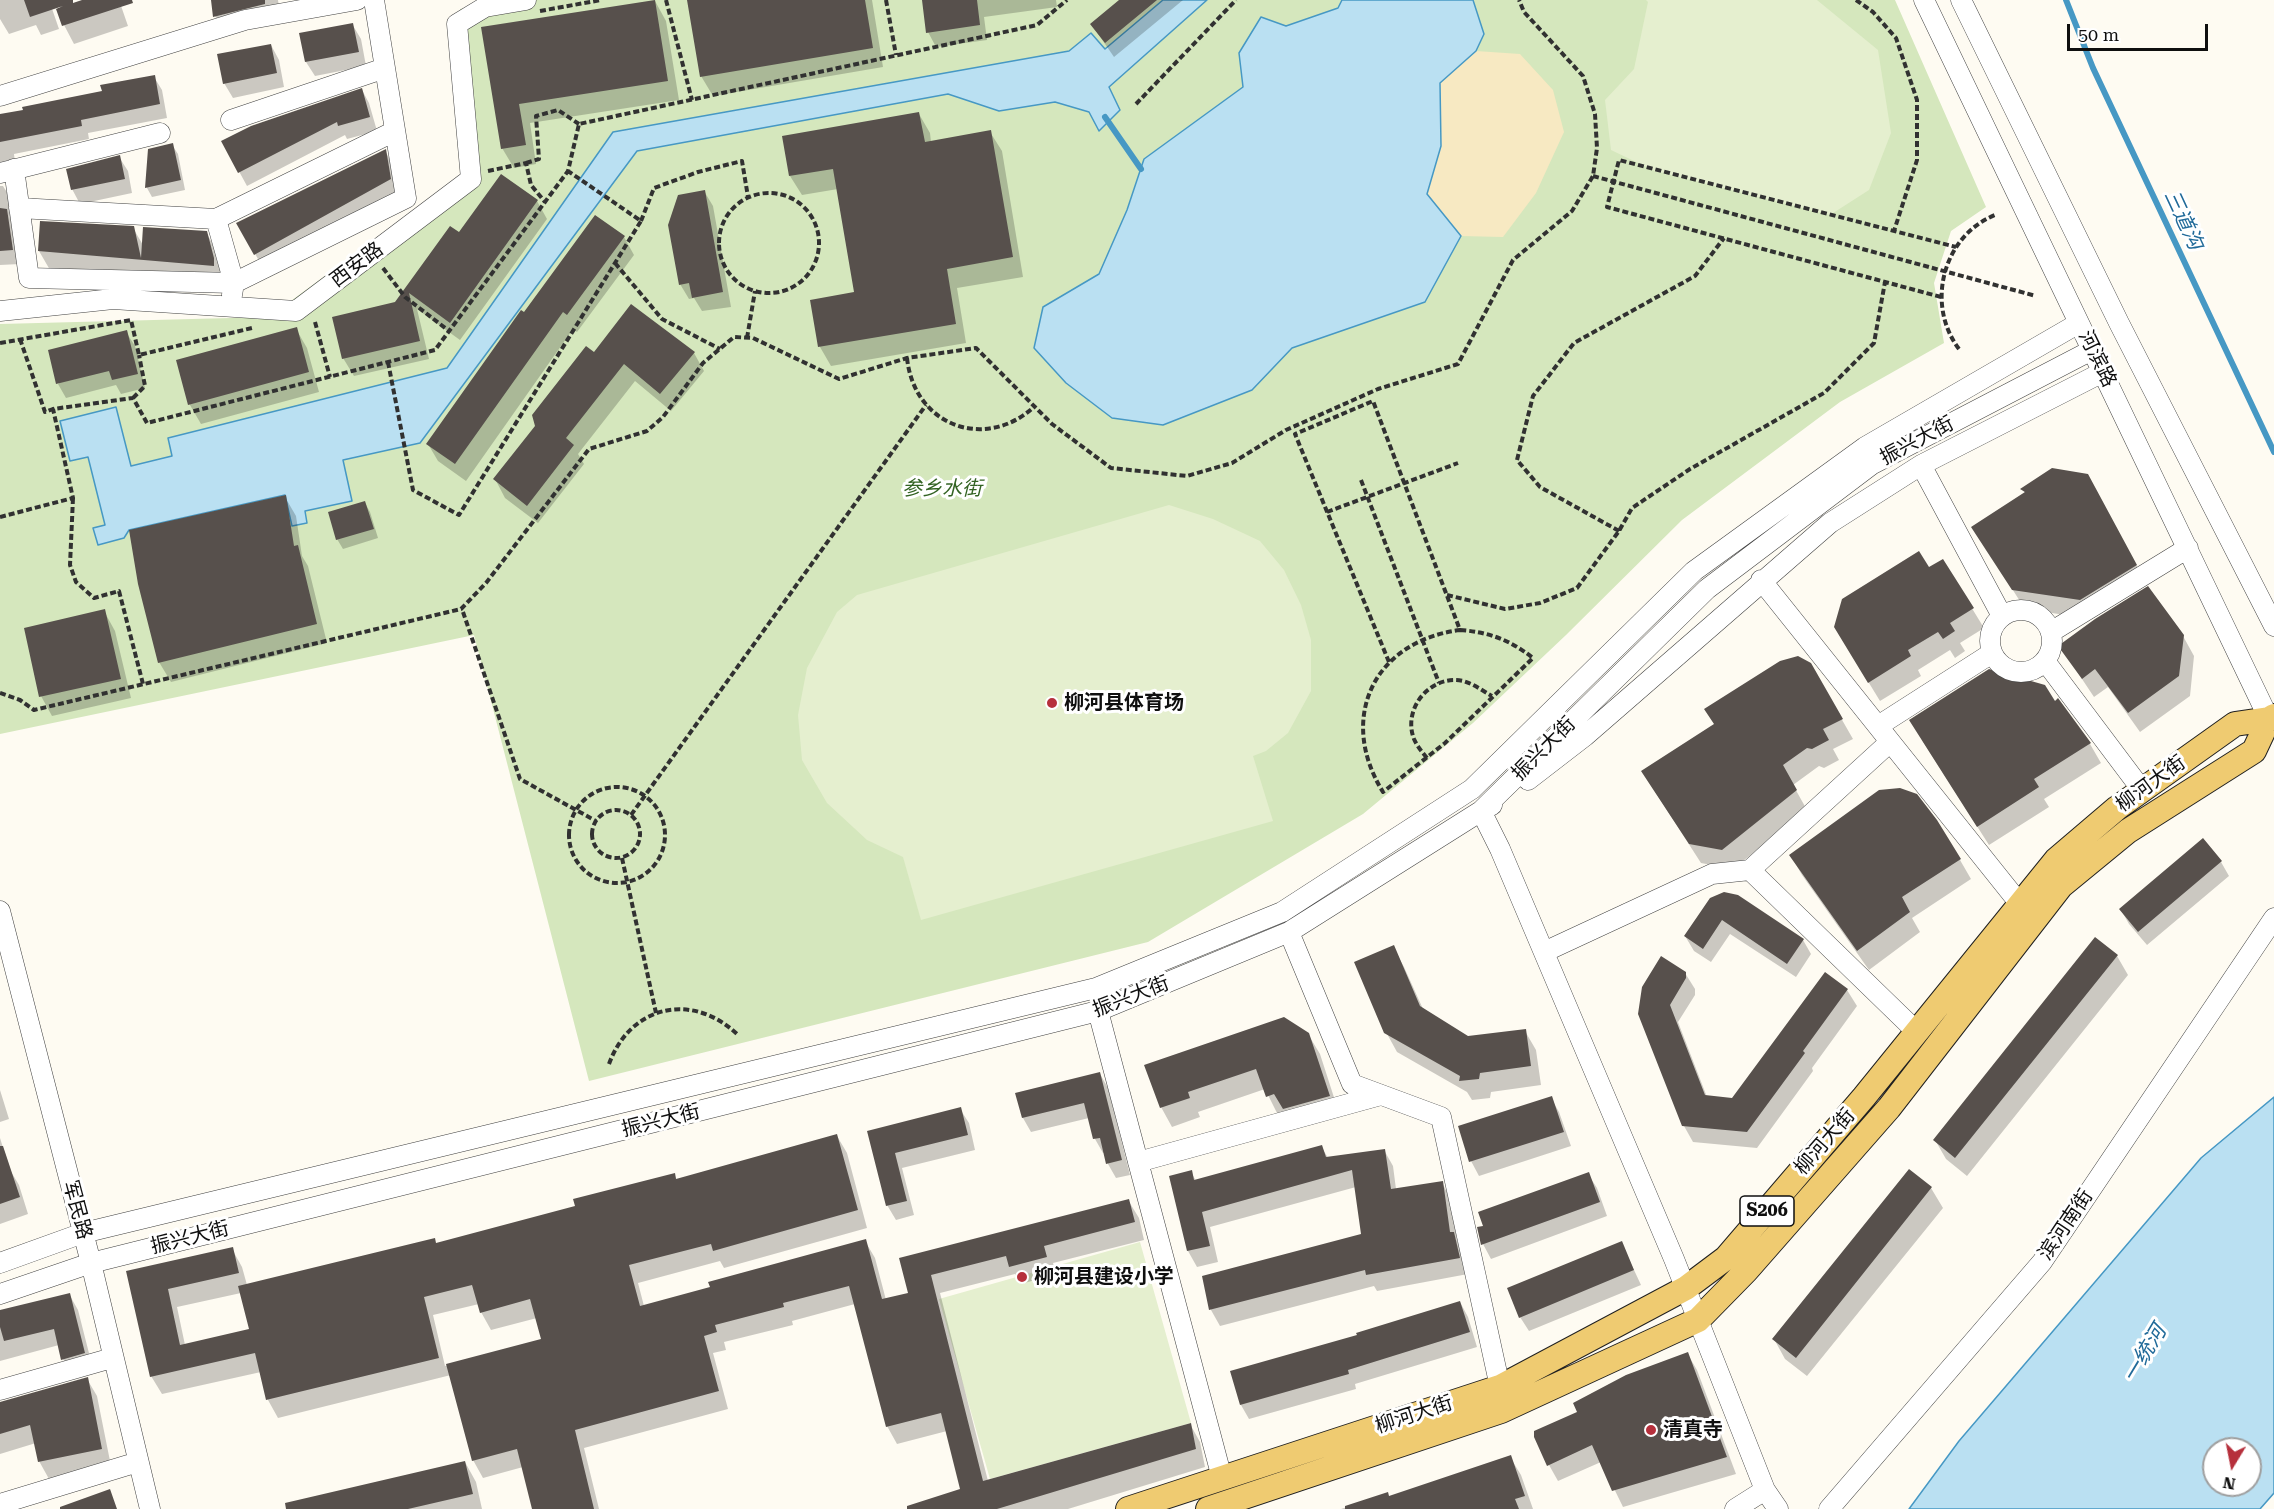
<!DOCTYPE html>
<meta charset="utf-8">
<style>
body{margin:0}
#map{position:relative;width:2274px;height:1509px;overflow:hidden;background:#fefbf2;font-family:"Roboto Serif",serif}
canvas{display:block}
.north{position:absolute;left:2202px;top:1437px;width:60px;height:60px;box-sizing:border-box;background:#fff;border:2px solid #9f9f9f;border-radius:50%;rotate:190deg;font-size:16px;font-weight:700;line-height:24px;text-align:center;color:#0f0f0f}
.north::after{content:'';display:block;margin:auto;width:21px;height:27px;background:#b6303c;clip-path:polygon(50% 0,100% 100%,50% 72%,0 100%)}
.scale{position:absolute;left:2067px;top:24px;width:141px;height:27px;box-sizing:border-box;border:3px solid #0f0f0f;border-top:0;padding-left:8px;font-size:18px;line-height:21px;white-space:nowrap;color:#0f0f0f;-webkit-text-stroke:4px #fff;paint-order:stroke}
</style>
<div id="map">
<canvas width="2274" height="1509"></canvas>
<div class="north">N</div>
<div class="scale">50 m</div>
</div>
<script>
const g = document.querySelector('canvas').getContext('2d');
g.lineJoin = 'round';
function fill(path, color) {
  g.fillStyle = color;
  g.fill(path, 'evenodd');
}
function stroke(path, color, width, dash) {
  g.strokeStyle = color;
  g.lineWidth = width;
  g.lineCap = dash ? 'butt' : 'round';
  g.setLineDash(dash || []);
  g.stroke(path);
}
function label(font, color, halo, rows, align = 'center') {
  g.font = font + ' "Roboto Serif","Noto Sans SC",serif';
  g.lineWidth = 6;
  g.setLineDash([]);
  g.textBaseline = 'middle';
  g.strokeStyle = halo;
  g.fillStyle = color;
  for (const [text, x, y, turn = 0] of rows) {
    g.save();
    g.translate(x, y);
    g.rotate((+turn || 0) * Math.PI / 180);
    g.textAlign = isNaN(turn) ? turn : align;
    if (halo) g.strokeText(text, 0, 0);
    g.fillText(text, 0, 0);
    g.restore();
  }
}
fill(new Path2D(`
 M507,0H1895L1986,207L1951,231L1934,283L1944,343L1840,402L1682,520L1566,635L1473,723L1363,814L1148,942L589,1081L474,635L0,734V324L269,317L473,167L460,9Z`), '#d5e7bd');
fill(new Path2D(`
 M1476,51L1520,54L1553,90L1564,132L1536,193L1503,237L1461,236L1427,194L1441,146L1440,83Z`), '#f7e9c2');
fill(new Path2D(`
 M1646,0H1817L1878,50L1891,133L1869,190L1830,215L1655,171L1611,150L1605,100L1634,69L1648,2Z
 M1169,505L1213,519L1260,541L1284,570L1301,605L1311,640V691L1288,733L1266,751L1253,756L1273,821L921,920L903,857L867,840L827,803L802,760L798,715L807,668L837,612L857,595Z
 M1140,1242L1191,1423L990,1479L939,1299Z`), '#e5efcf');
const water = new Path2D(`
 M1163,0H1207L1109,87L1120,110L1099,131L1089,112L1055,102L999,111L948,94L637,151L420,443L343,460L352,501L305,511L307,523L292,526L285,495L129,530L124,538L98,545L93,528L105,525L88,457L70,461L60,421L116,407L131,466L172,456L168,438L447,368L613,132L1069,51L1091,33L1105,49Z
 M1342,0H1473L1484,34L1476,51L1440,83L1441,146L1427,194L1461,236L1425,302L1292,348L1252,390L1163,425L1112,418L1066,383L1034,348L1043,307L1099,274L1127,210L1144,159L1243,87L1239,53L1261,17L1286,26L1338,8Z
 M2274,1097V1493L2260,1509H1909L1959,1441L2201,1158ZM2214,1449H2250V1485H2214Z`);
fill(water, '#bae0f2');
stroke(water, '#4698c4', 1.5);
fill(new Path2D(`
 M0,0H49L59,29L41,35L36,25L9,34L0,19Z
 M87,0H119L128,26L74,44L64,25L58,9Z
 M212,0H278L281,21L225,34L215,16Z
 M689,0H872L883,67L713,96L701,76Z
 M923,0H1056L1057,7L984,17L987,40L936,47L928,32Z
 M1121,0H1183L1114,57L1092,25Z
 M655,1L666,21L679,100L530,123L536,164L514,168L502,148L483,28Z
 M352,24L361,39L366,66L315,76L306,62L301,34Z
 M271,45L279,60L284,87L233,98L224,83Z
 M154,77L162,90L167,118L88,133L89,139L14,154L16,172L0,177V116L103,93Z
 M362,90L369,103L377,131L347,139L345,135L247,186L223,142Z
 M919,114L930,133L931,142L990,132L1002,151L1023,277L957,288L966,343L831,366L820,347L811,301L856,294L838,189L802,195L790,176L784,137Z
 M172,145L178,154L185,190L152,197L147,188L149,150Z
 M385,151L396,170L401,199L266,273L238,224Z
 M119,157L128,171L132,193L80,204L72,189Z
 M0,186H3L11,199L13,216L10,217L14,224L20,264L0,265Z
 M704,191L713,206L731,307L702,311L694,298L689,299L680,284Z
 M537,201L547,219L460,340L417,309L429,359L354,376L343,358L459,234Z
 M133,228L143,245L206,232L217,252L225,278L50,270L39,251Z
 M624,237L634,255L577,332L573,329L466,481L438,461L428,444L524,314Z
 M296,329L307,348L319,392L201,424L190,405L178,361Z
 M126,332L135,346L145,388L121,394L116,385L66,398L58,384Z
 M694,353L704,371L671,411L635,381L578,454L584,464L538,523L505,498L495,479L594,354Z
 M2022,489L2099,496L2147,585L2092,619L2025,609L1973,528L2025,493Z
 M285,497L296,516L302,556L308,566L327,643L171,682L159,662Z
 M365,503L370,512L378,538L343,549L337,539Z
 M1943,561L1984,628L1960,643L1965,651L1955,658L1950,650L1918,670L1921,676L1880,701L1847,647L1929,569Z
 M104,611L115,631L131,698L52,716L41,696Z
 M2183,636L2194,656L2190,696L2140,732L2108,687L2094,697L2060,646Z
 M1810,664L1853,739L1833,749L1839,760L1824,768L1819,766L1793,785L1807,810L1733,869L1701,863L1654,790L1715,725Z
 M2058,700L2090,744L2101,763L2044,799L2049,807L1989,845L1922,740Z
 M1791,856L1960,860L1971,879L1912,918L1920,932L1869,970L1802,875Z
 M2221,862L2229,876L2147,945L2129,924L2121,910Z
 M1710,899L1803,940L1811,954L1796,977L1730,934L1711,962L1694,951L1685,936Z
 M1393,947L1404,967L1423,1009L1468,1038L1525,1031L1536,1050L1541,1085L1491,1092L1490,1098L1472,1100L1467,1092L1397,1052L1386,1032Z
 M2117,956L2128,975L1967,1176L1946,1159L1935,1140Z
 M1685,973L1695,989V995L1678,1022L1707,1097L1733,1100L1847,990L1857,1006L1812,1068L1813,1071L1757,1148L1693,1142L1684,1126L1639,1014Z
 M1308,1034L1320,1054L1340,1116L1278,1115L1265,1089L1198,1112L1200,1117L1172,1127L1161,1107L1146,1066Z
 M1100,1074L1108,1088L1130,1175L1116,1178L1108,1164L1105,1153H1103L1095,1139L1089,1118L1031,1132L1023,1118L1017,1095Z
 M0,1090L9,1119L0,1122Z
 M1551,1098L1559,1112L1571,1146L1479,1176L1471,1161Z
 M960,1109L969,1123L975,1150L902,1168L914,1215L896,1220L887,1205L869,1132Z
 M837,1136L847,1153L867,1228L724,1268L720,1261L638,1283L644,1306L712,1289L865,1241L875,1258L886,1300L910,1294L901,1259L1128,1200L1139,1218L1144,1240L1053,1263L1056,1274L1021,1284L1015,1274L940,1293L988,1481L1190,1424L1200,1442L1205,1467L1068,1509H934L962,1490L947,1431L897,1444L887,1426L855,1304L792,1321L793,1325L724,1342L726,1350L713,1353L728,1409L584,1448L599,1509H533L523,1467L483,1478L473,1460L451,1375L278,1418L268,1400L261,1372L162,1394L151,1376L128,1272L232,1249L242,1267L247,1285L437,1244L577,1207L674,1174L677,1180ZM241,1293L251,1331L185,1345L177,1307ZM479,1304L481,1312L491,1330L537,1318L543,1340L445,1366L433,1315Z
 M0,1138L10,1170L19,1185L28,1214L0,1224Z
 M1321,1146L1328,1158L1384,1150L1393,1166L1396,1189L1442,1183L1451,1199L1457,1241L1462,1249L1468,1274L1377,1291L1374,1286L1220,1326L1211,1310L1204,1278L1363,1235L1356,1187L1210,1227L1218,1262L1197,1267L1188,1251L1171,1177L1191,1172L1196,1181Z
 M1909,1171L1931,1188L1943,1208L1807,1376L1785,1359L1774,1339Z
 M1588,1174L1597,1188L1607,1216L1491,1259L1483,1244Z
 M1621,1242L1641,1285L1529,1331L1520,1317Z
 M69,1294L78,1310L93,1369L72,1375L63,1359L59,1345L0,1361V1311Z
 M1460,1302L1468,1317L1477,1347L1355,1384L1356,1389L1249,1419L1241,1405L1232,1372L1358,1336Z
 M1687,1353L1697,1370L1736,1474L1623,1507L1601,1462L1558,1481L1549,1465L1579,1413Z
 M87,1379L97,1396L111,1466L49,1479L39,1461L36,1443L0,1454V1403Z
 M1510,1457L1521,1475L1533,1509H1341L1387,1494L1390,1498Z
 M465,1462L476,1482L482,1509H293Z`), '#0003');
stroke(new Path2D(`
 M2066,0L2093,68L2274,452
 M1105,117L1141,169`), '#4698c4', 6);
fill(new Path2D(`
 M24,0H73V3L82,0H132L133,3L62,26L56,9L63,6L30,17Z
 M211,0H265V4L213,17Z
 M655,0L668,81L519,104L526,145L501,149L481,27Z
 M687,0H865L873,48L700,77Z
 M922,0H977L980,25L926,33Z
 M1119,0H1157L1105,43L1090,24Z
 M353,23L359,52L305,62L299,33Z
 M271,44L277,73L223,84L217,54Z
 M155,75L160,104L81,120L82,126L0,142V114L23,110L22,107L102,91L100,85Z
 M362,88L370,117L338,126L337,122L238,173L221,141L251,126Z
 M919,112L925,142L991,130L1013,257L947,269L956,324L818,347L810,300L854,292L833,169L789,176L782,136Z
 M173,143L181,180L145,188L148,149Z
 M386,149L391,179L254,255L236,223Z
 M120,155L125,179L71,190L66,169Z
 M501,174L538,200L450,323L409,293L420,341L342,359L332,317L395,302L450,226L459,232Z
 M705,190L723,292L692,298L689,283L679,285L668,225L678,195Z
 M0,208L7,209L13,250L0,251Z
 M595,215L625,236L567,315L563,312L455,464L426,444L521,310L524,312Z
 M40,221L134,226L141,258L143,227L207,231L214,258V266L38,251Z
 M631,304L695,352L660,394L624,364L566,438L574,445L527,506L493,479L535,426L532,415L586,346L594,352Z
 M297,327L309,372L188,405L176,360Z
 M127,330L138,374L112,380L109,371L56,384L48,350Z
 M2052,468L2088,474L2137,565L2080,600L2012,590L1971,527L2025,492L2020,489Z
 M286,495L294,546L298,545L317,624L158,663L138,584L129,530Z
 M365,501L374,529L336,540L328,512Z
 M1919,551L1929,567L1943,559L1974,608L1950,623L1955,631L1943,639L1938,632L1908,650L1911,656L1868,683L1834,627L1842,599Z
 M2148,586L2184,635L2179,676L2128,713L2095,669L2082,679L2058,646L2095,619Z
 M105,609L121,679L39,697L24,628Z
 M1798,656L1811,663L1843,719L1823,729L1829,740L1812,749L1807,748L1783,765L1797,790L1722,850L1689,844L1641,771L1714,724L1704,709L1780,661Z
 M1989,669L2045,685L2055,701L2058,698L2091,743L2034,779L2039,787L1977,827L1909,720Z
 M1900,788L1917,794L1937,820L1961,859L1902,897L1910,912L1857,951L1789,855L1879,790Z
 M2203,838L2222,861L2138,932L2119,909Z
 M1724,892L1738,895L1804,939L1787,964L1722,920L1703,949L1684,936L1710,898Z
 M2095,937L2118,955L1955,1158L1933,1140Z
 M1394,945L1420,1006L1468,1036L1526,1029L1531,1066L1480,1073L1479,1079L1459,1081L1460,1076L1384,1033L1354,962Z
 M1661,956L1686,972V978L1670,1005L1705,1095L1732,1098L1825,972L1848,989L1803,1051L1805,1053L1747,1132L1682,1126L1638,1014L1642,987Z
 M1284,1017L1309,1033L1330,1096L1283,1109L1274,1094L1266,1097L1256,1069L1188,1092L1190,1098L1160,1108L1144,1065Z
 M1100,1072L1122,1160L1106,1164L1100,1138L1093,1139L1084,1103L1022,1118L1015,1093Z
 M1552,1096L1564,1132L1469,1162L1458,1126Z
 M961,1107L968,1135L895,1153L907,1201L886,1206L867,1131Z
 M837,1134L858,1210L713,1251L711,1244L629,1265L640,1306L710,1287L708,1282L866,1239L882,1299L908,1293L899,1258L1129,1199L1135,1222L1044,1246L1047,1257L1009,1267L1006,1256L931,1275L983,1481L1191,1423L1196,1449L997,1509H907V1506L960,1489L941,1413L886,1427L849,1286L783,1303L784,1307L715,1325L717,1332L704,1336L719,1391L575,1430L594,1509H532L517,1449L472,1461L446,1364L541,1339L530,1299L480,1313L472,1285L424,1297L439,1358L266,1400L255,1353L150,1377L126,1271L233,1247L239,1273L168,1289L180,1345L249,1329L238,1286L435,1238L436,1243L575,1206L573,1199L675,1173L676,1179Z
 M1322,1145L1326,1157L1385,1149L1391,1189L1443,1181L1450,1232H1454L1460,1258L1366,1275L1365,1270L1209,1310L1202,1276L1361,1234L1352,1170L1202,1212L1210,1246L1187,1251L1169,1176L1192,1170L1194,1180Z
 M0,1146H3L20,1197L0,1204Z
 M1909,1169L1932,1187L1796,1358L1772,1339Z
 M1589,1172L1600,1202L1481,1245L1477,1227L1483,1226L1478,1212Z
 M1622,1241L1634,1270L1519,1318L1507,1288Z
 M70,1293L85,1353L61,1360L54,1329L4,1341L0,1327V1310Z
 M1460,1301L1470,1332L1348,1370L1349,1374L1240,1405L1230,1371L1357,1335L1356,1333Z
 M1688,1352L1727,1457L1612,1491L1592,1445L1547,1466L1534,1437V1431L1577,1412L1573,1403L1626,1375Z
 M88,1377L102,1449L38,1462L30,1425L0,1434V1402Z
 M1511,1455L1525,1496L1515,1499L1519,1509H1345V1506L1388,1492L1389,1496Z
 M465,1461L473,1494L408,1509H286L285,1503Z
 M110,1489L117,1509H60V1507Z`), '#57504c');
const minor = new Path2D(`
 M1924,0L2269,719
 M1961,0L2119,323L2274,626
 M0,96L245,20L357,0
 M231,120L385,68
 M14,169L29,278L234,283L406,198L374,0
 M0,173L160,133
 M19,208L216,219
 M232,295L234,283L216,219L395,131
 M0,311L113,299L296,311L471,179L457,24L485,7L526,0
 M1921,465L2002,616
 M1761,580L2020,904
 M1990 641a31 31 0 1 1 62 0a31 31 0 1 1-62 0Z
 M2051,632L2188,548
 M2045,661L2142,790
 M1878,726L1992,653
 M1528,780L1585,736L1830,523L1921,465L2103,372
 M1492,805L1481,811L1500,849L1674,1259L1765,1490L1778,1509
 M1750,870L1890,742
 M0,911L91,1263L150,1509
 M1289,932L1352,1084L1441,1117L1500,1387
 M1544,952L1712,874L1750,870L1917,1032
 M1098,1011L1222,1478
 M1138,1162L1381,1095
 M0,1263L83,1233L1096,988L1282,912L1472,789L1694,571L1865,447L2079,323
 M0,1294L91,1263L1098,1011L1289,932L1481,811L1707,589L1871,465L2092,350
 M0,1390L112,1358
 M0,1504L138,1462
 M1735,1509L1765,1490
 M1829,1509L2042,1262L2274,918`);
const major = new Path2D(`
 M1128,1509L1500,1387L1686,1288L1726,1258L1864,1097L2056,860L2117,808L2235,724L2269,719L2274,716
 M1208,1509L1501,1411L1698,1320L1746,1271L1889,1108L2061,886L2128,831L2254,751L2269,719`);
stroke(minor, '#424242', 21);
stroke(major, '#202020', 26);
stroke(new Path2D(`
 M666,0L692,100
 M886,0L896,55
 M1856,0L1873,12L1896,38L1917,100V160L1894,231
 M540,11L601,0
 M1136,104L1236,0
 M526,163L539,159L536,116L558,110L579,124
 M488,171L526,163L531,185L545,202
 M1593,176L2036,296
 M719 243a50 50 0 1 1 100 0a50 50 0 1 1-100 0Z
 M641,221L654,188L698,172L742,161L748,197
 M615,263L662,319L720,349
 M383,268L405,297L449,331
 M1941,297L1607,207L1619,160L1956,247
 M315,322L330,377
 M747,338L755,291
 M20,339L45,412L53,409
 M0,343L131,320L139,355L252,328
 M1959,349C1925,304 1943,236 1995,215
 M907,358C914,425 984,452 1034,407
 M388,362L413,490L459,515L641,221L568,171
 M133,398L145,386L139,355
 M1361,480L1439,683
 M73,498L70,565L76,582L94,598L119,591L143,684
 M1327,512L1458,463
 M0,517L73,498L53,409L133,398L147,423L435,350L568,171L579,124L1037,25L1067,0
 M1619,531L1540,487L1517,460L1533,396L1574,343L1695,276L1724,238
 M1447,595L1505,609L1540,603L1577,588L1619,531L1632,508L1690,469L1824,393L1874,343L1885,282
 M463,612L520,779L596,821
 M1460,630C1489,632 1510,640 1533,658L1445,743L1383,792C1337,718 1374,641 1460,630Z
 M1389,662L1295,434L1373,401L1460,630
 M0,693L20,700L34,710L461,609L486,583L589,449L647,431L663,417L703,363L734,337L753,338L839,379L907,358L976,348L1052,424L1111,468L1187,476L1232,463L1286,430L1378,389L1458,364L1513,260L1572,211L1593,176L1597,148L1595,114L1583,76L1524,12L1519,0
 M1427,758C1422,752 1417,746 1414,739C1402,708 1431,674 1463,681C1474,684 1483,691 1492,696
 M569 835a48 48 0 1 1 96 0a48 48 0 1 1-96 0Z
 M592 834a24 24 0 1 1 48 0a24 24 0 1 1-48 0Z
 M631,815L926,405
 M622,858L656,1013
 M609,1064C630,1006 691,991 737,1034`), '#313131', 4, [6, 3]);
stroke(minor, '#fff', 20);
stroke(major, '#efcb71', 24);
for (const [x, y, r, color] of [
 [1052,703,6,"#b6303c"],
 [1022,1277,6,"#b6303c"],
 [1651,1430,6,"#b6303c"]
]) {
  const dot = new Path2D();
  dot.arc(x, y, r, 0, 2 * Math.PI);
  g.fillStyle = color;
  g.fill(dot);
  stroke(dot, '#fff', 2);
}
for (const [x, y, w] of [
 [1767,1211,54]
]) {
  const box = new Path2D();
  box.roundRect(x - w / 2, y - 15, w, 30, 4.5);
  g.fillStyle = '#fff';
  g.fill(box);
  stroke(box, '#0f0f0f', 1.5);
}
label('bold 18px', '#0f0f0f', null, [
 ["S206",1767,1211]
]);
label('20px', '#0f0f0f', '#fff', [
 ["西安路",357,265,-37],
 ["河滨路",2097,359,64],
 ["振兴大街",1917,441,-28],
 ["振兴大街",1544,749,-45],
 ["柳河大街",2151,784,-36],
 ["振兴大街",1131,997,-21],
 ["振兴大街",661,1121,-14],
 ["柳河大街",1825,1142,-49],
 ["军民路",77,1210,75],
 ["滨河南街",2066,1225,-56],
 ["振兴大街",190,1238,-14],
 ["柳河大街",1414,1415,-18]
]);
label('italic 20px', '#336323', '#fff', [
 ["参乡水街",942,489]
]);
label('bold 20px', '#0f0f0f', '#fff', [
 ["柳河县体育场",1064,703],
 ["柳河县建设小学",1034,1277],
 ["清真寺",1663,1430]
], 'left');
label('italic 21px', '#206a99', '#fff', [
 ["三道沟",2183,220,65],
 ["一统河",2145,1354,-59]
]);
</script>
